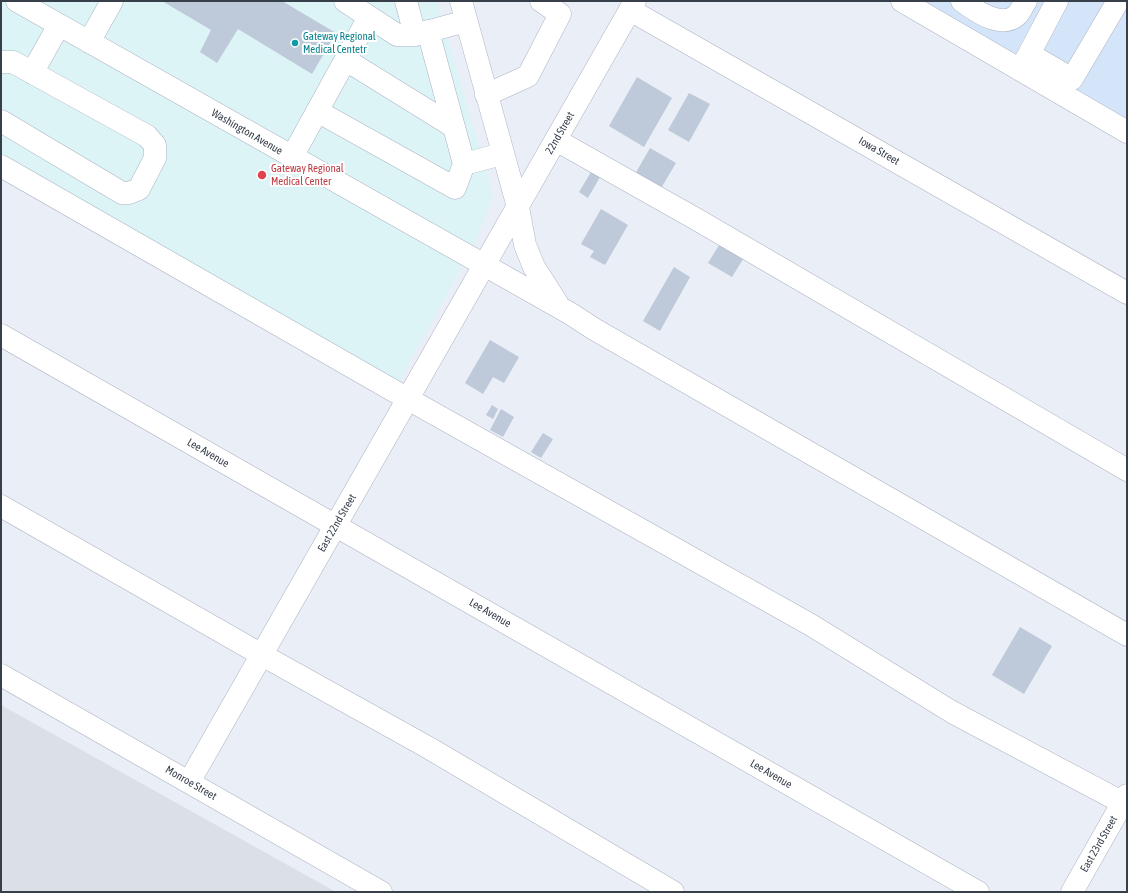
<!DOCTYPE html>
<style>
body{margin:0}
#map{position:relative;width:1128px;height:893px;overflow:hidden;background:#eaeef6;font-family:"Asap Condensed",sans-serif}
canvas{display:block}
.frame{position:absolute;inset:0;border:2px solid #373f4b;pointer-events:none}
</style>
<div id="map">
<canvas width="1128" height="893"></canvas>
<div class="frame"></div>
</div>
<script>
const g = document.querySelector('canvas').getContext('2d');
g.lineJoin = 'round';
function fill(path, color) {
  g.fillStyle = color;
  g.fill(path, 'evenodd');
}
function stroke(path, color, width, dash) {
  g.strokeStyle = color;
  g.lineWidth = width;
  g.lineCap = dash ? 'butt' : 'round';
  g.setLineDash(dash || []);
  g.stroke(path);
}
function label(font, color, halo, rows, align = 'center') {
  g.font = font + ' "Asap Condensed",sans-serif';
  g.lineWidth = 4;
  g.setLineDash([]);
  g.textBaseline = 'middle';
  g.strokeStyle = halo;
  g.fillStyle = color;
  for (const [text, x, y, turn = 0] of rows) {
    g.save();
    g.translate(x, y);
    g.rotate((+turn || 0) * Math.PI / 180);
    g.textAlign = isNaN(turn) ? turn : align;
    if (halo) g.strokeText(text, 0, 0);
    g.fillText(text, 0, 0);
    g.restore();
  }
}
fill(new Path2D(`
 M918,1H1044L1015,55Z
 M1062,1H1127V123L1027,66Z`), '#d4e4f9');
fill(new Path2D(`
 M1,705L336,892H1Z`), '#dbe0e6');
fill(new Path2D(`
 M1,1H437L493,195L477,239L399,382L1,155Z`), '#ddf4f7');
fill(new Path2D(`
 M162,1H282L336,33L312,74L238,29L217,63L200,52L211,30Z
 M637,77L672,98L644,147L609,126Z
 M689,93L710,104L689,142L668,130Z
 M650,148L676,163L660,190L634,176Z
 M591,172L600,177L588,198L579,192Z
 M601,209L628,225L605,265L590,257L594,251L581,244Z
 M721,242L745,256L732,277L708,263Z
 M674,267L690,277L660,331L643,321Z
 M490,340L519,357L504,383L493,377L483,394L465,383Z
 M492,405L498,409L493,419L486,415Z
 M501,409L514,417L503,437L490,430Z
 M543,433L553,439L541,458L531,452Z
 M1020,627L1052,646L1024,694L992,675Z`), '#bec9d9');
const minor = new Path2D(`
 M17,1L571,314L594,329L1127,635
 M345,1L397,35H415
 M406,1L415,35L466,21
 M461,1L518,207L525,245L534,267L557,303
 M902,1L1127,132
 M962,1C975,11 1002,29 1017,15C1021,11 1023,5 1026,1
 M630,10L1127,293
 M428,31L464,164L502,154
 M89,42L112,1
 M1029,54L1057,1
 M346,60L454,127
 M1,62H13L147,136L155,145V158L139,189L129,193H122L1,121
 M1020,70L1029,54L1072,79L1118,1
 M32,73L59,25
 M486,95L528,76L560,14L541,1
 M317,111L455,188L464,164
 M556,140L696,219L1127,470
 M292,157L369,17
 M1,166L408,399L811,625L952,712L1127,805
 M1,335L978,892
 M1,506L262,655L429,748L673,892
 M1,675L381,892
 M189,782L635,1
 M1072,892L1127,795`);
stroke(minor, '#abb3c3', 23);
stroke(minor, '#fff', 22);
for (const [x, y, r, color] of [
 [295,43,4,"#0f9aa8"],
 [262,175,5,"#e0444e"]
]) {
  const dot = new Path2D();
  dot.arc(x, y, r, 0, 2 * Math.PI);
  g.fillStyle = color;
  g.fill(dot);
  stroke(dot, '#fff', 1.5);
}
label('11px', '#0d838f', '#fff', [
 ["Gateway Regional",303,37],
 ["Medical Centetr",303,50]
], 'left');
label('11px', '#373f4b', '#fff', [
 ["Washington Avenue",247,132,30],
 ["22nd Street",560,133,-60],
 ["Iowa Street",879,151,30],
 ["Lee Avenue",208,453,30],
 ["East 22nd Street",337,523,-60],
 ["Lee Avenue",490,613,30],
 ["Lee Avenue",771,774,30],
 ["Monroe Street",191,783,30],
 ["East 23rd Street",1099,844,-60]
]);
label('11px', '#be3a42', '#fff', [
 ["Gateway Regional",271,169],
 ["Medical Center",271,182]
], 'left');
</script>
